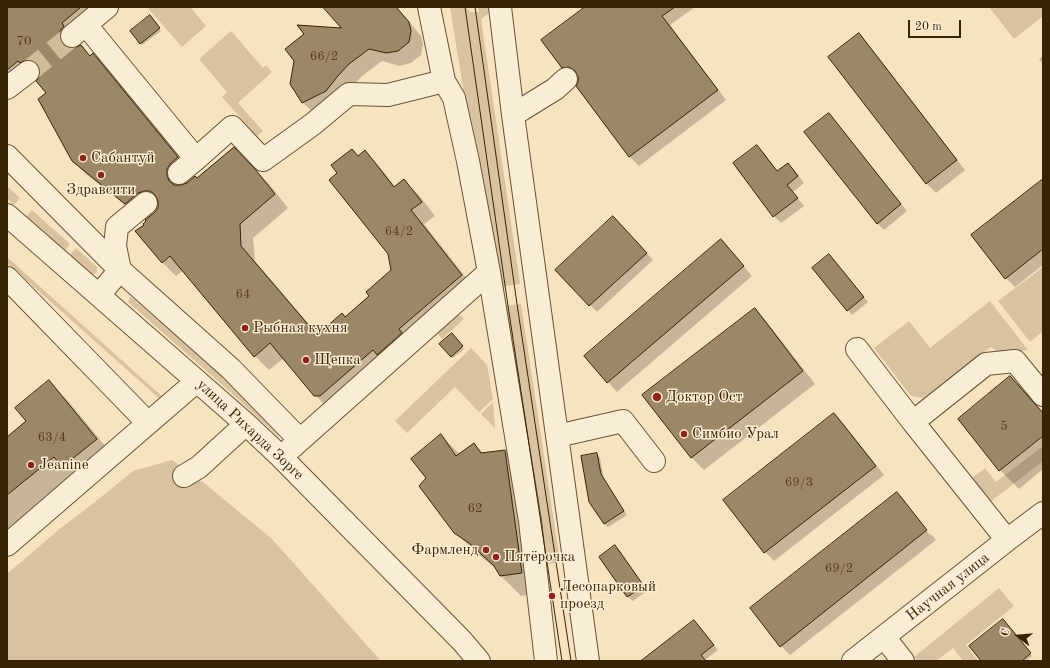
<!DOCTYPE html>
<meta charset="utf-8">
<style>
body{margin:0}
#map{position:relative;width:1050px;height:668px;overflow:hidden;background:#f8e3bf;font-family:"Old Standard TT",serif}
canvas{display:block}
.frame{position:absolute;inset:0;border:8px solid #392305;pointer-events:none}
.north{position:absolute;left:998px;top:616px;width:40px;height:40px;-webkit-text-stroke:3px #faedd5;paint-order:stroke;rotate:286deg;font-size:11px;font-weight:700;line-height:16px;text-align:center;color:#392305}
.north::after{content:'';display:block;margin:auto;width:14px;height:18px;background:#392305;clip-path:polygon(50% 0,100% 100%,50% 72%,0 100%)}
.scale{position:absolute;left:908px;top:20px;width:53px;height:18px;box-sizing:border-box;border:2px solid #392305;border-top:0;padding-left:5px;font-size:12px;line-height:14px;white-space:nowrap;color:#392305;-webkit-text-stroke:3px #faedd5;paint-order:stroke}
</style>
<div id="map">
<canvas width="1050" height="668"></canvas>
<div class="frame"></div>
<div class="north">С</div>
<div class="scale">20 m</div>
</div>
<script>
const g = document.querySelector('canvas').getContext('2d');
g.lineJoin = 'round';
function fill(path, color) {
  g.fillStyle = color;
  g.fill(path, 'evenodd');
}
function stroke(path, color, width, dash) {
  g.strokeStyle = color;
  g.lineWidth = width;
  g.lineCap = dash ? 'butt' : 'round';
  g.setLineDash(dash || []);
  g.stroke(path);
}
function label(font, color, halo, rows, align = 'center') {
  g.font = font + ' "Old Standard TT",serif';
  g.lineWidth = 3;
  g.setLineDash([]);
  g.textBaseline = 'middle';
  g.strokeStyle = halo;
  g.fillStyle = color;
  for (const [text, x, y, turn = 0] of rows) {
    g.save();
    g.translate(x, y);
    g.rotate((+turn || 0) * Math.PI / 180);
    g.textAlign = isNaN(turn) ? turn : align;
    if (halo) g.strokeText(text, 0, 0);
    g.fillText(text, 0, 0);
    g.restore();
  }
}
fill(new Path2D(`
 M147,7H190L206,26L182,47Z
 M450,7H465L471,12H479L478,7H495V9L481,19L520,284L499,287C480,194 465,100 450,7Z
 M989,7H1043V16L1014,39Z
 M231,31L263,68L266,65L272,72L238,103L263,131L257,136L222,97L227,92L199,59Z
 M7,186L20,198L14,205L7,199Z
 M32,210L70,244L64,252L25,218Z
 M76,248L97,267V271L95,274H90L69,256Z
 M7,257L165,399L162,401L7,263Z
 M1043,267V331L1030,342L998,301Z
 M130,296L228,380L277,433L280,438L228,390L128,302Z
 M990,301L1028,350L1002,354L991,347L923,398L911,396L874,348L909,321L930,348Z
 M521,304L560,562L544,565L504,306Z
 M454,308L464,319L442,339L432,327Z
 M471,348L487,365L493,399L479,412L455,387L407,433L395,421Z
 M493,402L495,428L481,414Z
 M1043,446V461L989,503L971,479L985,468L996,482Z
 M172,460L204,483L271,538L381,661H7V574L57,531L95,502L133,471Z
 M999,588L1014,606L966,645L978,661H963L953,648L936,661H918L914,657Z`), '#d8c29f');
fill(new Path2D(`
 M7,7H111L74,46V50L91,57L93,55L107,69L192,172L181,183V187L197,179L248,163L269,184L288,208L253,238L255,261L313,329L324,330L345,318L370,296L392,270L389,254L339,173L352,150L359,157L365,152L379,166L395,187L404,181L418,194L435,216L424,224L475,289L329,409L315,395L284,358L269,370L255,356L183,270L176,276L162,262L145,225L158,208L159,204L152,207L140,217L87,175L73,161L41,73L19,85L7,74Z
 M324,7H397L421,36L423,44L421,55L411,63L399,66L382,61L362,76L350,89L316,115L303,103L291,83L343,29Z
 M587,7H695L670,25L726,100L639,166L630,157L577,86L579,83V75L572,76L563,67Z
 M152,19L161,31L142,45L141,43Z
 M859,35L868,44L965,170L936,193L927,184L829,58Z
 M1043,56V64L1039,59Z
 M829,114L835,121L907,211L884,230L877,223Z
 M757,146L764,153L778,172L788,164L795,171L804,183L793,192L804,206L781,223L774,216L734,164Z
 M1043,180V265L1015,287L1006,278Z
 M620,224L653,260L597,312L557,270Z
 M729,249L752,276L617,392L585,357Z
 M833,260L868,302L852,315L813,268Z
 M755,309L767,322L815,384L704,470L691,457Z
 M452,334L464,349L453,358L441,344Z
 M1010,377L1029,396L1043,412V469L1019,489L1000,470L960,419Z
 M49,382L69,402L116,459L7,531V438L28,421Z
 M834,414L843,423L884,475L774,561L765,552Z
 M441,436L460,454L474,444L484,454L505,451L524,471L542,593L521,596L501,576L498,570L475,552L455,532L427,478Z
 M597,454L600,458L604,479L627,515L608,527L604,524Z
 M897,493L905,501H903L930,535L931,534L936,540L790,655L781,646Z
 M615,546L620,551L647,591L633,601L628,597L600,557Z
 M694,621L718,650L705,660L706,661H643Z
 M1004,622L1032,656L1026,661H982Z`), '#0003');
const building = new Path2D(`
 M7,7H81L62,23L64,26L60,31V38L62,44L67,48H74L81,45L90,56L93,53L178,157L171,163L167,169V175L169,181L174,185H181L187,183L195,176L197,178L234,147L255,169L275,194L240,224L241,246L311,328L324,329L342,313L345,317L369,296L366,292L391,270L388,254L329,180L337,173L331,165L352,149L358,156L365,150L394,187L404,179L422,202L411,210L462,275L399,329L402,333L377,355L373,350L320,396H314L270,343L254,357L170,256L162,263L135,231L144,225L143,224L146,221L145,220L154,213L158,208V201L155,195L150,191H144L138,193L125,204L72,161L38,99L46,93L36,81L39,77L40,71L38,65L32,60H26L20,63L18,61L7,70Z
 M323,7H396L409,22L411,31L409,42L398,51L386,53L369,49L349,64L337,77L326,91L302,103L290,84L294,61L285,49L304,34L297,25L341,28Z
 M585,7H675L662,16L718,90L629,157L576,86L578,82V77L575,71L569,67L562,68L541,40Z
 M150,15L160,28L140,44L130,31Z
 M859,33L957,160L926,184L828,57Z
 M829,113L901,204L877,224L804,132Z
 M757,145L777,171L788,163L798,176L787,185L798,198L773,217L733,163Z
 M1043,179V249L1005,279L971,235Z
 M613,216L647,253L589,306L555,270Z
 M721,239L744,266L607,383L584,356Z
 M829,254L864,297L847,311L812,268Z
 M755,308L803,371L691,458L642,395Z
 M452,333L463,346L451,357L439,344Z
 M1010,376L1043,413V436L999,471L958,419Z
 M49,380L97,439L62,467L54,457L7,495V437L26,421L15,408Z
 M834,413L876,466L764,553L723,500Z
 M441,434L456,456L474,443L481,453L505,450L522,573L500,576L494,566L469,543L454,533L419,486L426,478L411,459Z
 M597,453L601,474L624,511L604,524L589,502L581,456Z
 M897,492L927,530L780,647L750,608Z
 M615,545L644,586L627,597L599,557Z
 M1003,619L1031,653L1022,661H981L969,646Z
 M694,620L714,645L701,655L706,661H641Z`);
fill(building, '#9c8766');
stroke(building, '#392305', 1);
stroke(new Path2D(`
 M28,72L72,36`), '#d2bd9a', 22, [22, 11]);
const minor = new Path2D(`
 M429,7L444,81L454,98L468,161L489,272L530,521L546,661
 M500,7L513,115
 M86,25L196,159L232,127L263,160L313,124L349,94L388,95L444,81
 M72,36L107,7
 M566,79L555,89L513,115L588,661
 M7,88L28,72
 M7,156L120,270L231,369L300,440
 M179,173L196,159
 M7,215L246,424L281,457L462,641L479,661
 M7,278L148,423
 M99,295L120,270L115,246L117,227L146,203
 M857,349L913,422
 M557,436L623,421L654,461
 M290,449L489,272
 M184,476L199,467L246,424
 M1007,540L913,422L986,364L1015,361L1043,395
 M7,545L197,381
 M884,637L903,661
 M853,661L1007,540L1043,513`);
stroke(minor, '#695334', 24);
stroke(minor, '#faedd5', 22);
stroke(new Path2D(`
 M465,7L508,306L562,661
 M475,7L517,304L571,661`), '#392305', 1);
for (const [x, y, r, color] of [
 [83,158,4,"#8f2418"],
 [101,175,4,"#8f2418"],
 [245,328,4,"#8f2418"],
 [306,360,4,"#8f2418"],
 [657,397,5,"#8f2418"],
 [684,434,4,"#8f2418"],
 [31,465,4,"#8f2418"],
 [486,550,4,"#8f2418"],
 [496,557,4,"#8f2418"],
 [552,596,4,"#8f2418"]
]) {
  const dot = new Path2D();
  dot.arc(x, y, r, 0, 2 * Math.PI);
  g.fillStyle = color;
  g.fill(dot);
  stroke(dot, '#faedd5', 1.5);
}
label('13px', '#523c1d', null, [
 ["70",24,42],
 ["66/2",324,57],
 ["64/2",399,232],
 ["64",243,295],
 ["5",1004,427],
 ["63/4",52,438],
 ["69/3",799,483],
 ["62",475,509],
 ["69/2",839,569]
]);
label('15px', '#392305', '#faedd5', [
 ["Сабантуй",91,158],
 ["Здравсити",101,190,"center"],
 ["Рыбная кухня",253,328],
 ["Щепка",314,360],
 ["Доктор Ост",666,397],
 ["Симбио Урал",692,434],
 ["Jeanine",39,465],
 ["Фармленд",478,550,"right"],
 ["Пятёрочка",504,557],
 ["Лесопарковый",560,587],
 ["проезд",560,604]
], 'left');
label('15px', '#392305', '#faedd5', [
 ["улица Рихарда Зорге",250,430,43],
 ["Научная улица",948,587,-38]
]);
</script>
